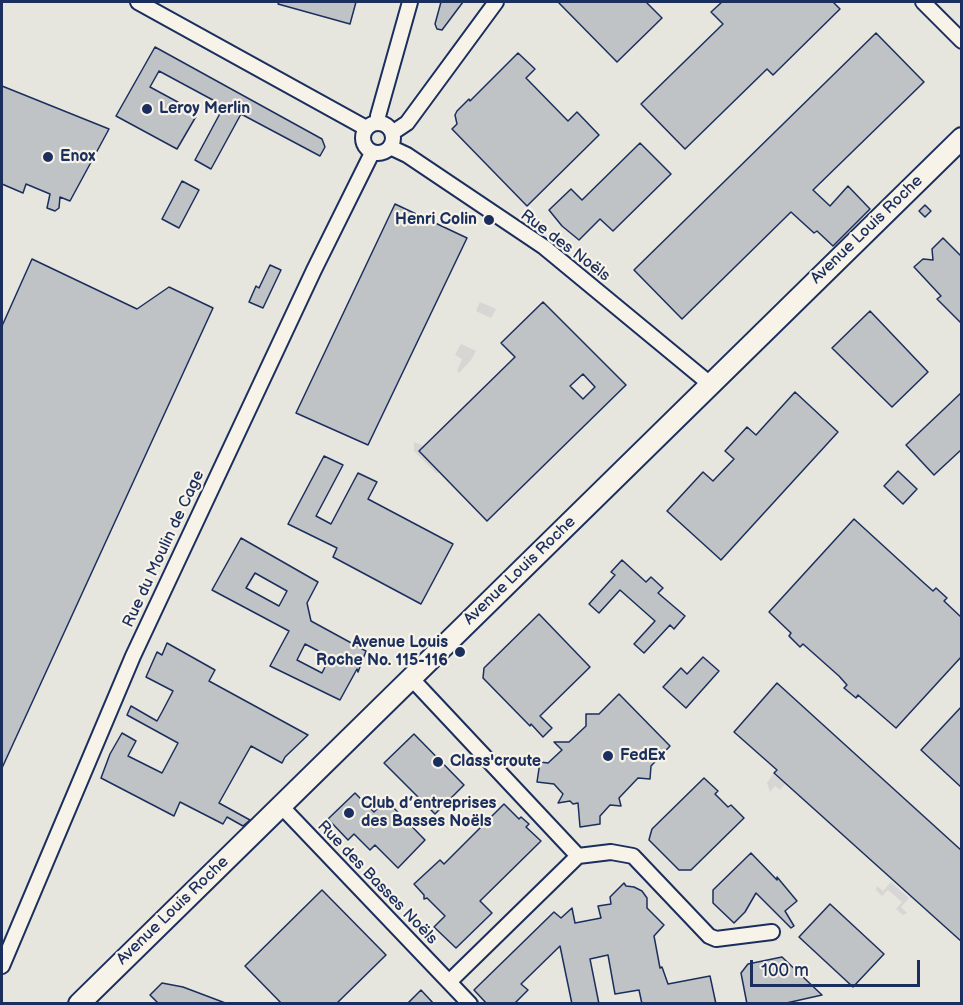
<!DOCTYPE html>
<meta charset="utf-8">
<style>
body{margin:0}
#map{position:relative;width:963px;height:1005px;overflow:hidden;background:#f7f3e8;font-family:"Balsamiq Sans",sans-serif}
canvas{display:block}
.frame{position:absolute;inset:0;border:3px solid #1b2f5e;pointer-events:none}
.scale{position:absolute;left:750px;top:960px;width:170px;height:27px;box-sizing:border-box;border:3px solid #1b2f5e;border-top:0;padding-left:8px;font-size:18px;line-height:21px;white-space:nowrap;color:#1b2f5e;-webkit-text-stroke:4px #f7f3e8;paint-order:stroke}
</style>
<div id="map">
<canvas width="963" height="1005"></canvas>
<div class="frame"></div>
<div class="scale">100 m</div>
</div>
<script>
const g = document.querySelector('canvas').getContext('2d');
g.lineJoin = 'round';
function fill(path, color) {
  g.fillStyle = color;
  g.fill(path, 'evenodd');
}
function stroke(path, color, width, dash) {
  g.strokeStyle = color;
  g.lineWidth = width;
  g.lineCap = dash ? 'butt' : 'round';
  g.setLineDash(dash || []);
  g.stroke(path);
}
function label(font, color, halo, rows, align = 'center') {
  g.font = font + ' "Balsamiq Sans",sans-serif';
  g.lineWidth = 4.5;
  g.setLineDash([]);
  g.textBaseline = 'middle';
  g.strokeStyle = halo;
  g.fillStyle = color;
  for (const [text, x, y, turn = 0] of rows) {
    g.save();
    g.translate(x, y);
    g.rotate((+turn || 0) * Math.PI / 180);
    g.textAlign = isNaN(turn) ? turn : align;
    if (halo) g.strokeText(text, 0, 0);
    g.fillText(text, 0, 0);
    g.restore();
  }
}
fill(new Path2D(`
 M2,2H961V1003H2Z`), '#e6e5de');
fill(new Path2D(`
 M480,302L496,309L491,318L476,311Z
 M461,344L476,351L471,360L459,373L457,371L462,359L455,355Z
 M414,442L424,446L419,451L440,473H436L414,451Z
 M773,774L785,784L780,790L775,786L770,792L767,783Z
 M891,882L909,898L901,907L907,913L903,915L896,909L902,902L888,890L882,896L876,890L877,886L883,891Z`), '#d7d6d4');
const building = new Path2D(`
 M279,2H356L350,24L278,4Z
 M441,2H463L442,30L437,29L435,24Z
 M558,2H646L662,18L617,62Z
 M722,2H833L840,9L773,75L767,69L685,149L641,104L723,24L711,12Z
 M876,33L924,82L813,190L830,206L848,186L870,209L833,246L817,231L814,233L791,212L682,319L634,270Z
 M155,47L322,139L325,147L320,156L241,114L211,169L195,160L224,106L159,71L150,87L198,113L177,149L116,116Z
 M518,53L535,69L526,78L568,121L577,112L599,135L527,206L452,129L457,124L455,115L457,111L469,99L470,101Z
 M2,86L109,129L70,201L60,197L59,208L55,211L47,208L50,194L26,184L23,193L2,184Z
 M640,143L671,174L613,231L600,219L579,240L562,226L549,210L571,189L582,200Z
 M182,181L199,190L179,228L162,219Z
 M395,204L467,238L368,445L296,413Z
 M925,205L931,211L925,217L919,211Z
 M943,238L962,257V324L937,299L941,296L914,267L923,259L933,260L932,249Z
 M32,259L137,309L169,287L213,308L2,768V326Z
 M270,265L281,270L263,308L249,302L256,286L259,288Z
 M543,302L626,385L487,521L419,451L515,357L501,343ZM583,374L595,387L583,399L570,386Z
 M870,311L928,372L892,407L832,348Z
 M795,392L838,432L721,560L667,511L703,472L713,481L734,459L725,451L747,427L756,435Z
 M962,392V449L934,475L906,445Z
 M324,456L343,465L316,516L331,524L358,473L377,482L368,499L453,544L421,604L333,557L337,548L288,524Z
 M898,471L917,489L903,504L884,486Z
 M854,519L924,583L933,591L936,588L947,598L944,601L962,618V656L896,728L858,695L856,698L844,688L847,685L839,676L803,644L800,647L789,636L791,633L769,612Z
 M241,538L318,582L307,603L311,621L366,651L358,672L357,669L340,700L270,666L289,631L212,590ZM255,573L287,591L279,606L246,588ZM305,644L330,657L322,673L297,660Z
 M622,560L646,582L651,577L663,588L658,593L685,616L674,629L670,625L644,653L634,644L655,621L620,590L599,613L589,604L615,575L611,572Z
 M539,614L590,667L540,716L552,728L543,737L531,724L530,726L483,678L484,668Z
 M167,643L215,670L209,681L308,735L285,757L282,763L251,746L219,803L250,820L243,826L227,817L223,824L180,802L174,816L101,778L110,754L122,733L136,741L128,756L162,773L178,743L127,715L131,706L157,721L162,712L173,691L146,677L157,652L162,655Z
 M703,657L719,671L686,708L663,687L681,668L687,674Z
 M777,683L962,851V942L774,773L777,770L734,732Z
 M619,694L670,746L651,766L650,779L638,778L619,798L621,806L610,805L600,816V824L580,827L578,803L573,804L570,801L558,803L563,794L554,784L537,782L540,762L548,763L562,750L554,742H569L586,726V714H599Z
 M962,706V788L921,750Z
 M414,734L464,785L435,814L384,763Z
 M704,778L718,791L715,794L728,807L731,805L744,818L691,870H679L649,840L650,836L652,829Z
 M355,793L374,812L386,800L425,840L398,868L375,845L370,850L354,834L348,840L328,819Z
 M504,804L519,819L521,817L529,824L526,827L541,841L480,901L492,913L456,948L434,927L445,916L427,898L424,899V895L414,884L440,860L444,864Z
 M751,853L777,880V877L797,901L785,911L794,926L791,928L756,893L745,912L734,923L713,903V890Z
 M624,883L626,886L634,887L642,891L647,898V908L664,925L654,936L660,968L662,967L668,984L710,976L716,1004H642L639,990L615,994L608,955L590,959L599,1004H572L560,946L521,984L528,990L514,1004H487L474,990L554,912L561,918L572,908L575,923L601,918L598,906L611,904L610,897Z
 M322,890L386,955L336,1004H282L245,966Z
 M830,904L884,954L853,987L799,937Z
 M782,957L822,995L782,1004H747L741,973L748,964Z
 M162,983L183,987L228,1004H159L150,995Z
 M421,990L434,1004H407Z`);
fill(building, '#c0c3c5');
stroke(building, '#1b2f5e', 1.5);
const street = new Path2D(`
 M138,2L366,128
 M923,2L962,41
 M363 138a15 15 0 1 1 30 0a15 15 0 1 1-30 0Z
 M379,123L378,116L410,2
 M392,133L407,123L496,2
 M390,147L407,155L544,247L710,384
 M411,678L578,856
 M281,806L470,1004
 M578,856L611,852L633,856L709,936L716,939L772,932
 M2,966L133,656L314,270L372,153
 M449,982L578,856`);
const secondary = new Path2D(`
 M79,1004L962,138`);
stroke(street, '#1b2f5e', 18);
stroke(secondary, '#1b2f5e', 24);
stroke(street, '#f7f3e8', 14);
stroke(secondary, '#f7f3e8', 20);
for (const [x, y, r, color] of [
 [147,109,6,"#1b2f5e"],
 [48,157,6,"#1b2f5e"],
 [489,220,6,"#1b2f5e"],
 [460,652,6,"#1b2f5e"],
 [608,756,6,"#1b2f5e"],
 [438,762,6,"#1b2f5e"],
 [349,813,6,"#1b2f5e"]
]) {
  const dot = new Path2D();
  dot.arc(x, y, r, 0, 2 * Math.PI);
  g.fillStyle = color;
  g.fill(dot);
  stroke(dot, '#f7f3e8', 2);
}
label('bold 16px', '#1b2f5e', '#f7f3e8', [
 ["Leroy Merlin",159,109],
 ["Enox",60,157],
 ["Henri Colin",477,220,"right"],
 ["Avenue Louis",448,643,"right"],
 ["Roche No. 115-116",448,661,"right"],
 ["FedEx",620,756],
 ["Class'croute",450,762],
 ["Club d’entreprises",361,804],
 ["des Basses Noëls",361,822]
], 'left');
label('16px', '#1b2f5e', '#f7f3e8', [
 ["Avenue Louis Roche",867,230,-44],
 ["Rue des Noëls",565,246,37],
 ["Rue du Moulin de Cage",164,549,-65],
 ["Avenue Louis Roche",520,571,-44],
 ["Rue des Basses Noëls",377,883,46],
 ["Avenue Louis Roche",173,911,-44]
]);
</script>
